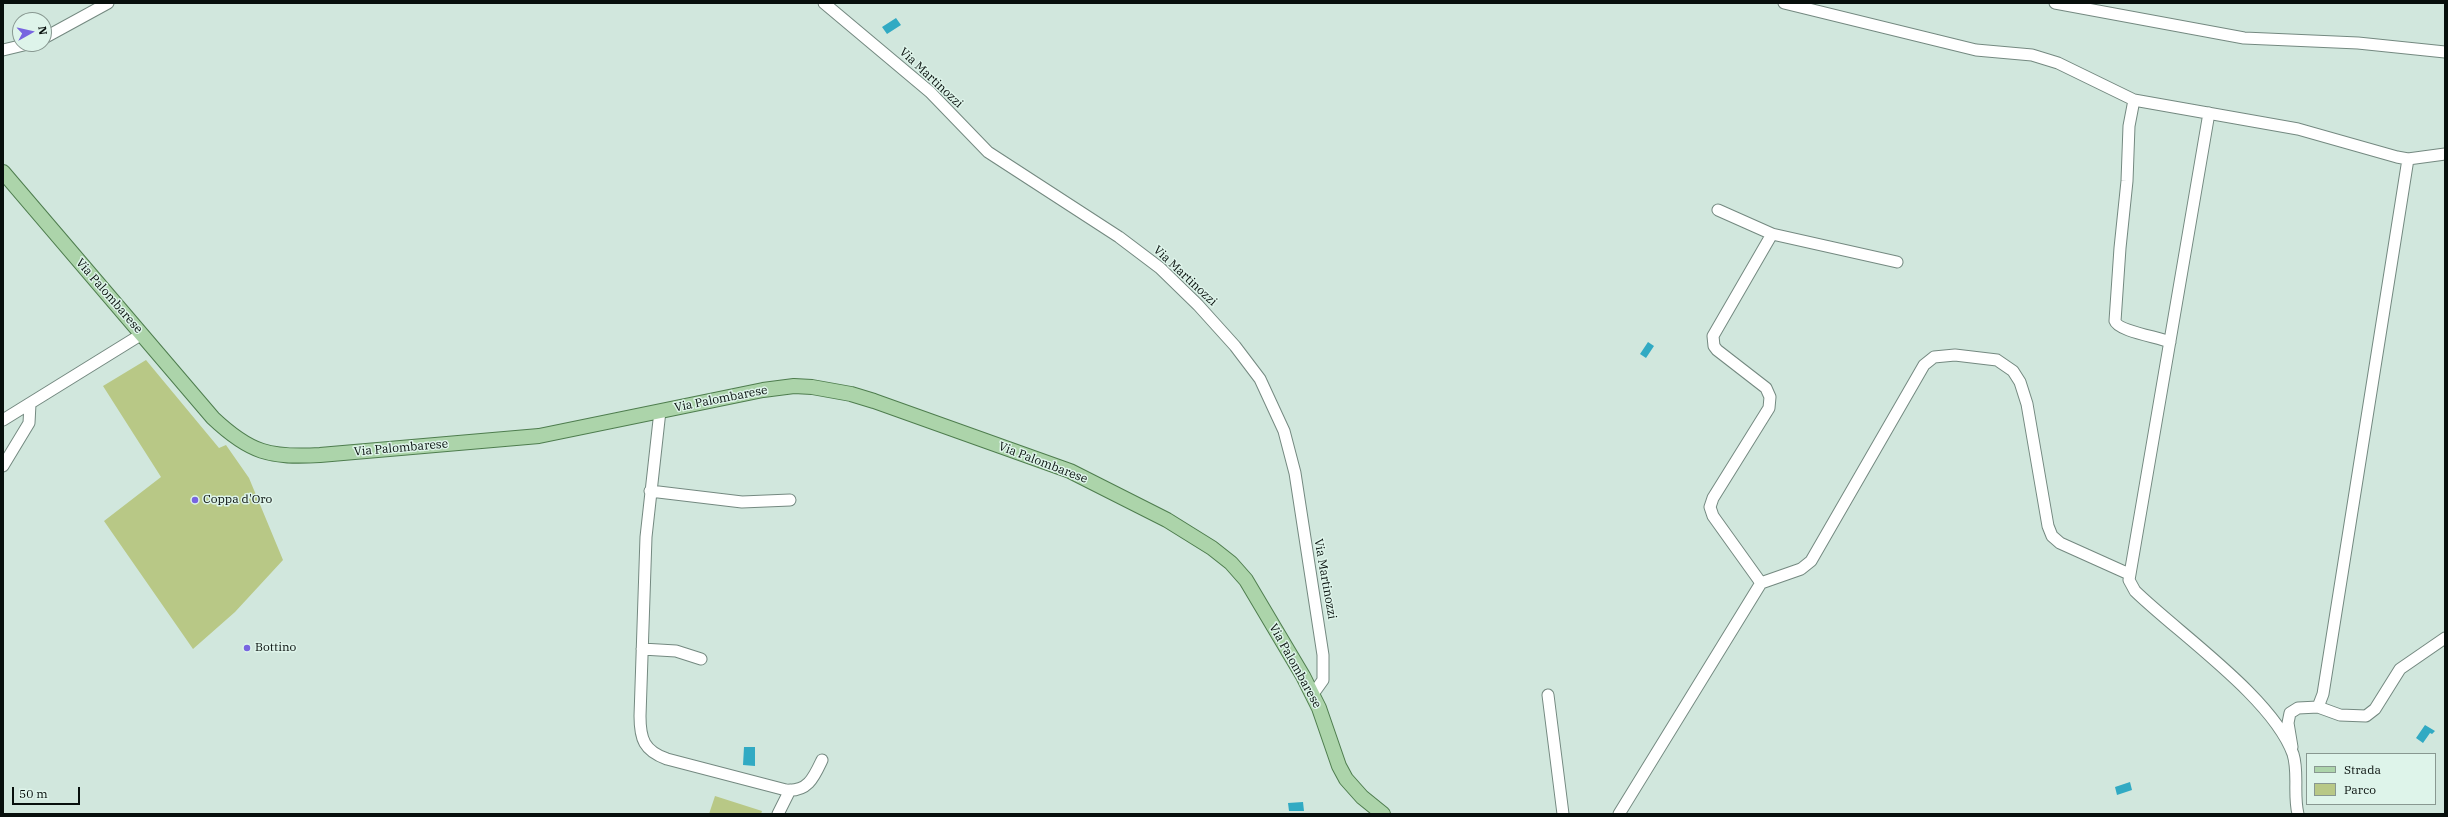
<!DOCTYPE html>
<style>
body{margin:0}
#map{position:relative;width:2448px;height:817px;overflow:hidden;background:#d1e7dd;font-family:"IBM Plex Serif",serif}
canvas{display:block}
.frame{position:absolute;inset:0;border:4px solid #070f0c;pointer-events:none}
.legend{position:absolute;left:2306px;top:753px;width:130px;height:52px;box-sizing:border-box;background:#def4ea;border:1px solid #889891;margin:0;padding:5px 7px;list-style:none;font-size:12px;color:#070f0c}
.legend li{display:flex;align-items:center;gap:8px;height:20px}
.legend b{width:20px;border:1px solid #889891}
.north{position:absolute;left:12px;top:12px;width:40px;height:40px;box-sizing:border-box;background:#def4ea;border:1px solid #889891;border-radius:50%;rotate:82deg;font-size:11px;font-weight:700;line-height:16px;text-align:center;color:#070f0c}
.north::after{content:'';display:block;margin:auto;width:14px;height:18px;background:#7865e0;clip-path:polygon(50% 0,100% 100%,50% 72%,0 100%)}
.scale{position:absolute;left:12px;top:787px;width:68px;height:18px;box-sizing:border-box;border:2px solid #070f0c;border-top:0;padding-left:5px;font-size:12px;line-height:14px;white-space:nowrap;color:#070f0c;-webkit-text-stroke:3px #def4ea;paint-order:stroke}
</style>
<div id="map">
<canvas width="2448" height="817"></canvas>
<div class="frame"></div>
<ul class="legend">
<li><b style="height:5px;background:#acd4aa"></b>Strada</li>
<li><b style="height:11px;background:#b8c886"></b>Parco</li>
</ul>
<div class="north">N</div>
<div class="scale">50 m</div>
</div>
<script>
const g = document.querySelector('canvas').getContext('2d');
g.lineJoin = 'round';
function fill(path, color) {
  g.fillStyle = color;
  g.fill(path, 'evenodd');
}
function stroke(path, color, width, dash) {
  g.strokeStyle = color;
  g.lineWidth = width;
  g.lineCap = dash ? 'butt' : 'round';
  g.setLineDash(dash || []);
  g.stroke(path);
}
function label(font, color, halo, rows, align = 'center') {
  g.font = font + ' "IBM Plex Serif",serif';
  g.lineWidth = 3;
  g.setLineDash([]);
  g.textBaseline = 'middle';
  g.strokeStyle = halo;
  g.fillStyle = color;
  for (const [text, x, y, turn = 0] of rows) {
    g.save();
    g.translate(x, y);
    g.rotate((+turn || 0) * Math.PI / 180);
    g.textAlign = isNaN(turn) ? turn : align;
    if (halo) g.strokeText(text, 0, 0);
    g.fillText(text, 0, 0);
    g.restore();
  }
}
fill(new Path2D(`
 M146,360L219,448L226,445L249,478L283,560L235,612L193,649L104,521L161,477L103,386Z
 M715,796L762,811L761,814H709Z`), '#b8c886');
fill(new Path2D(`
 M896,18L901,25L887,34L882,27Z
 M1648,342L1654,346L1646,358L1640,354Z
 M2425,725L2435,731L2432,734L2430,733L2423,743L2416,738Z
 M744,747H755V766L743,765Z
 M2130,782L2132,790L2117,795L2115,787Z
 M1303,802L1304,811H1289L1288,803Z`), '#31aac3');
const minor = new Path2D(`
 M824,3L930,92L988,152L1119,237L1160,268L1198,305L1235,346L1260,379L1284,431L1295,473L1323,655V680L1313,694
 M1784,3L1976,50L2032,55L2058,63L2134,100L2298,129L2397,157L2408,159L2445,154
 M2055,3L2244,38L2358,43L2445,52
 M44,38L108,3
 M3,50L28,44
 M2134,100L2129,126L2127,181L2120,248L2115,321C2118,331 2158,337 2170,342
 M2209,113L2129,580L2135,591C2178,633 2273,698 2293,754C2299,773 2293,794 2298,814
 M1718,210L1772,234
 M1897,262L1772,234L1713,336L1714,346L1717,350L1766,388L1770,397L1769,408L1713,498L1710,507L1713,516L1761,583L1801,569L1811,561L1924,365L1934,357L1955,355L1997,360L2013,371L2020,382L2027,404L2048,526L2052,536L2060,543L2129,574
 M660,411L646,537L640,716C640,739 644,751 667,759L786,790C808,792 814,777 822,760
 M3,420L142,334
 M3,466L29,423L30,404
 M650,491L742,502L790,500
 M642,649L676,651L701,659
 M1548,695L1563,814
 M2318,707L2340,715L2366,716L2375,709L2400,669L2445,638
 M2292,747L2288,723L2290,713L2298,708L2318,707L2323,694L2408,159
 M778,814L790,790
 M1619,814L1761,583`);
const major = new Path2D(`
 M3,172L213,418C250,453 270,458 320,455L539,436L763,390L794,386L812,387L851,394L874,401L1070,471L1167,520L1212,548L1231,563L1246,580L1303,676L1319,708L1339,766L1346,779L1362,797L1383,814`);
stroke(minor, '#748980', 13);
stroke(major, '#4e7d4e', 16);
stroke(minor, '#fff', 11);
stroke(major, '#acd4aa', 14);
for (const [x, y, r, color] of [
 [195,500,4,"#7865e0"],
 [247,648,4,"#7865e0"]
]) {
  const dot = new Path2D();
  dot.arc(x, y, r, 0, 2 * Math.PI);
  g.fillStyle = color;
  g.fill(dot);
  stroke(dot, '#def4ea', 1.5);
}
label('12px', '#070f0c', '#def4ea', [
 ["Via Martinozzi",931,78,43],
 ["Via Martinozzi",1185,276,43],
 ["Via Palombarese",109,296,49],
 ["Via Palombarese",721,399,-11],
 ["Via Palombarese",401,448,-5],
 ["Via Palombarese",1043,463,21],
 ["Via Martinozzi",1325,579,80],
 ["Via Palombarese",1295,666,61]
]);
label('12px', '#070f0c', '#def4ea', [
 ["Coppa d'Oro",203,500],
 ["Bottino",255,648]
], 'left');
</script>
